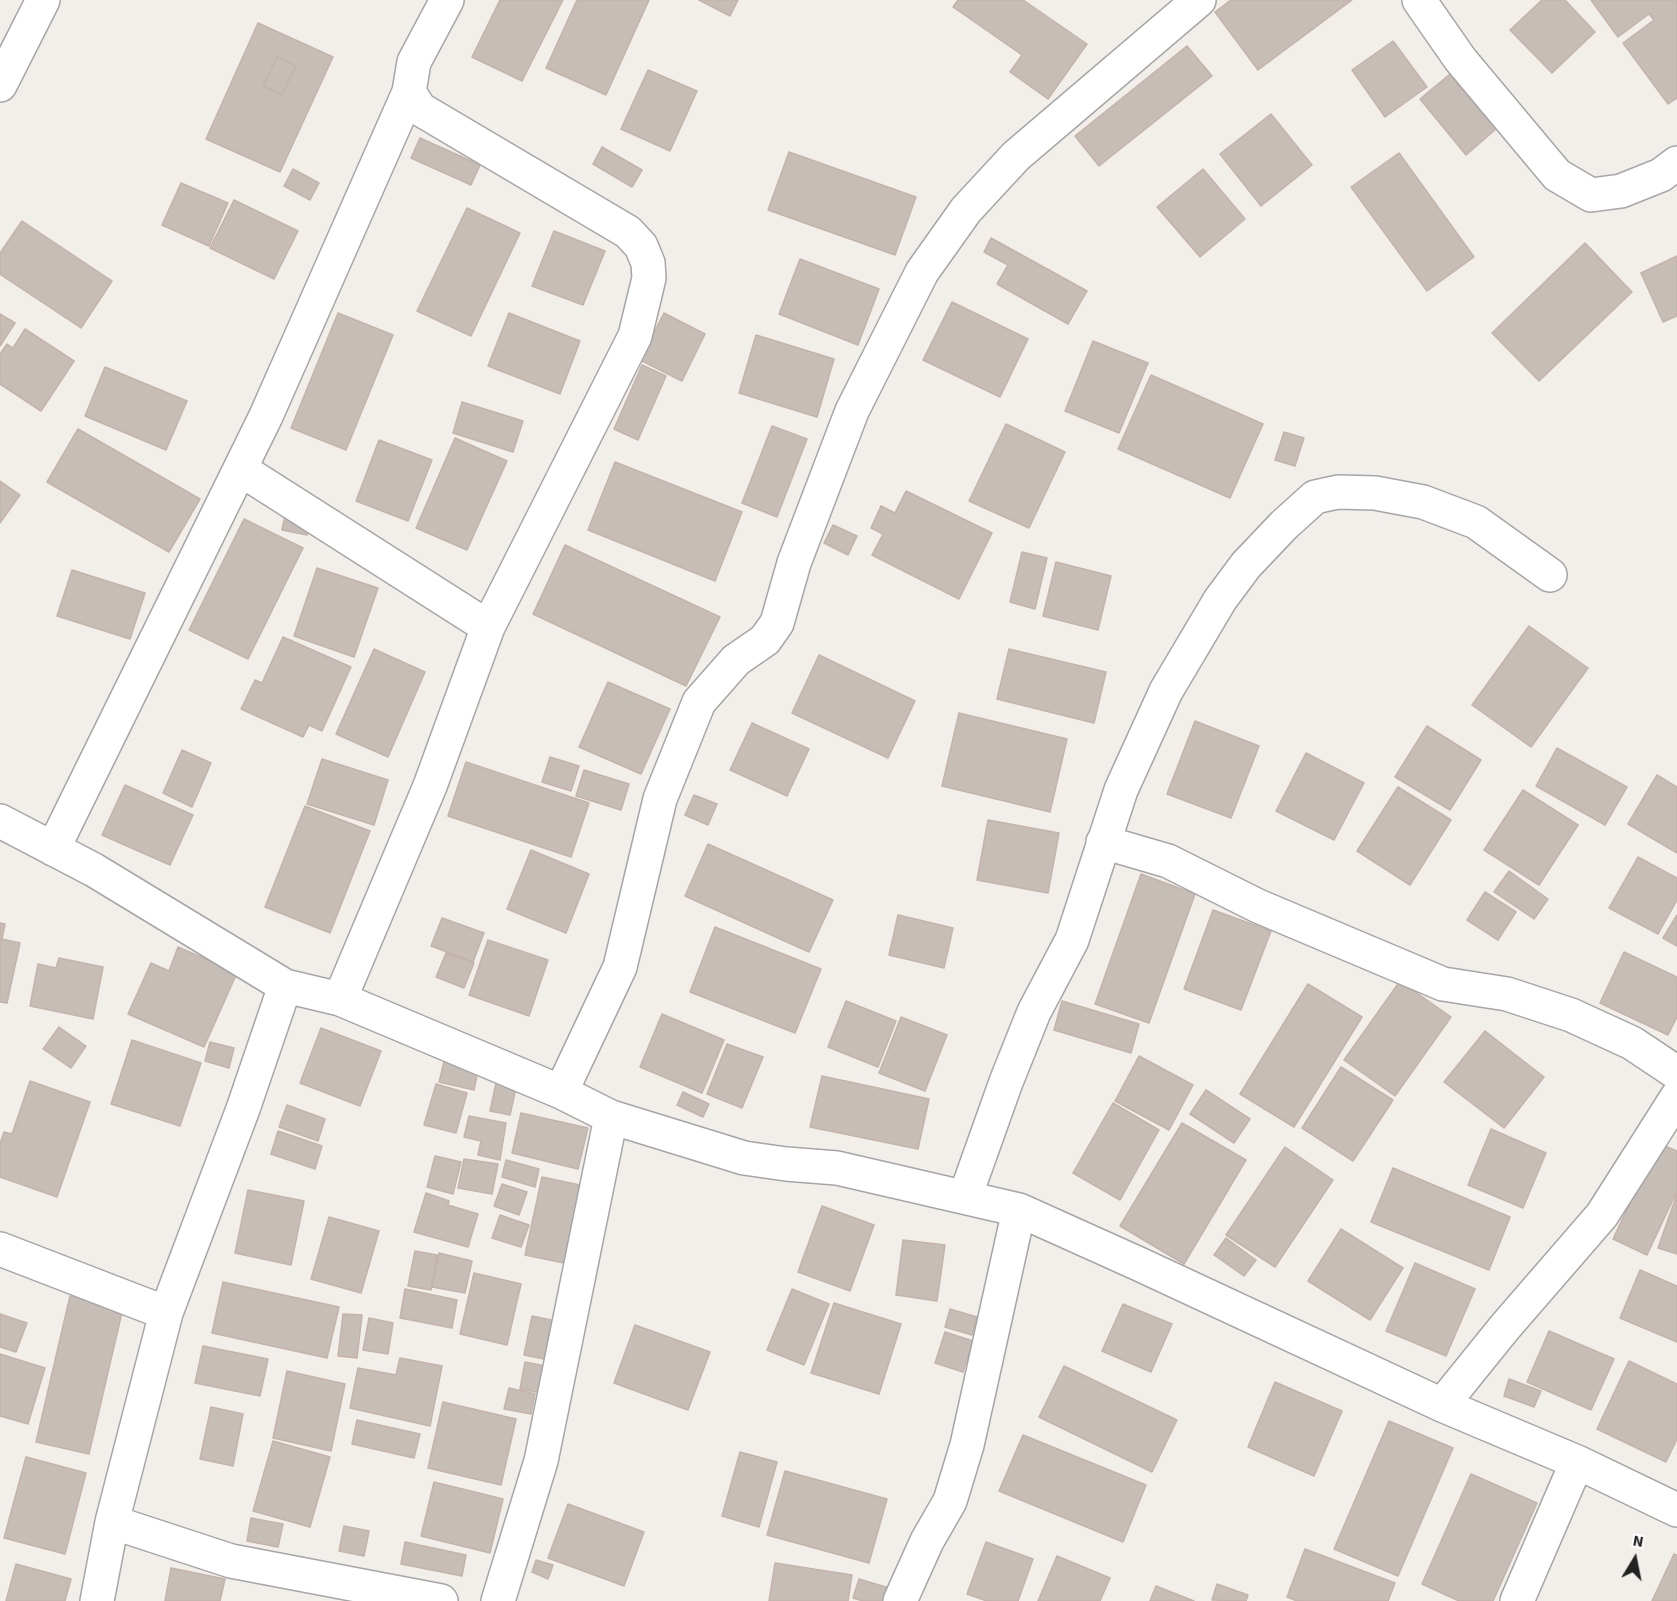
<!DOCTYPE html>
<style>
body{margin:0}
#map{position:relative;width:1677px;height:1601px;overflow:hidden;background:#f2eee9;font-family:"Source Sans 3",sans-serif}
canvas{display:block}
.north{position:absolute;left:1605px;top:1529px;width:60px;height:60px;-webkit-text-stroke:4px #fff;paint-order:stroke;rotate:10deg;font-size:16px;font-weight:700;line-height:24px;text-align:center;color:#222}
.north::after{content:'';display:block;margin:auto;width:21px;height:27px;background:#222;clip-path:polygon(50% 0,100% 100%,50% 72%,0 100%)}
</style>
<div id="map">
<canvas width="1677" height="1601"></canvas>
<div class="north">N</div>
</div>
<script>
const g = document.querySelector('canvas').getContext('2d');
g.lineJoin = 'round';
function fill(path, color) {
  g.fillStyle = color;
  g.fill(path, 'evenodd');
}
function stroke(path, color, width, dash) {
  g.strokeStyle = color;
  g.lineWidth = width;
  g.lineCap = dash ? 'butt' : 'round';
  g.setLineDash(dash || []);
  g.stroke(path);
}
const building = new Path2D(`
 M500,0H563L522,81L472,57Z
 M577,0H649L606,95L546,68Z
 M699,0H738L730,16Z
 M958,0H1023L1087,44L1048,99L1010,72L1022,55L953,7Z
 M1231,0H1352L1258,70L1215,12Z
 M1542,0H1565L1595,32L1552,73L1510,30Z
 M1591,0H1677V98L1668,104L1623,43L1654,20L1649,14L1618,37Z
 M258,23L333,57L280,172L206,139ZM277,57L296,66L282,95L263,86Z
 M1393,41L1427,87L1385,117L1352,70Z
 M1187,46L1212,76L1099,166L1075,136Z
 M277,57L296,66L282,95L263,86Z
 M648,70L697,91L670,151L621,129Z
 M1450,74L1496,129L1466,155L1420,99Z
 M1271,114L1312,165L1261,206L1220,154Z
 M420,138L480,165L471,185L411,158Z
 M602,147L642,170L632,187L593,164Z
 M789,152L916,197L895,255L768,210Z
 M1399,153L1474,257L1427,291L1351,187Z
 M293,169L319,183L310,200L284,186Z
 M1203,169L1245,219L1200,257L1157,207Z
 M181,183L228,203L209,246L162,225Z
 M234,200L298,231L274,279L210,248Z
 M467,208L520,233L471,336L417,311Z
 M22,221L112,281L81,328L0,274V253Z
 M554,231L605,251L583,305L532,286Z
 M991,238L1087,291L1068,324L997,284L1008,265L984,252Z
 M1585,243L1632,292L1539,381L1492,333Z
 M1677,256V316L1663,322L1641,273Z
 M800,259L879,289L858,345L779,314Z
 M952,302L1028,339L1000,397L923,360Z
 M338,313L393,335L346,450L291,428Z
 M509,313L580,341L560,394L488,366Z
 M664,313L705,334L682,381L640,360Z
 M0,314L15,323L0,346Z
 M25,329L74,361L41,411L0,384V354L7,344L13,348Z
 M756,335L834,359L817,417L739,393Z
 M1093,341L1148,363L1119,433L1065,411Z
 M642,365L666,376L638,440L614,429Z
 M105,367L187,401L166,450L85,416Z
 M1151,375L1263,424L1230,498L1118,449Z
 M462,402L523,421L513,452L453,433Z
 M1006,424L1065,452L1029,528L969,501Z
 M772,426L807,439L777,517L742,503Z
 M78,429L200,499L169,552L47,482Z
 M1284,432L1304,438L1295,466L1275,460Z
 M455,438L507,461L467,550L416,528Z
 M379,440L432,460L408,521L356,501Z
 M615,462L742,512L715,581L588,530Z
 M0,481L20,495L0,523Z
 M906,491L992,533L959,599L872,555L883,534L871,528L881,506L895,513Z
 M286,511L311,516L307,535L282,530Z
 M244,519L303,548L248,659L189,630Z
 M833,525L857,536L848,555L824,543Z
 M565,545L720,617L686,686L533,614Z
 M1022,552L1047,558L1035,609L1010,602Z
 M1056,562L1111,576L1098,630L1043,616Z
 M317,568L378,588L354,657L294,636Z
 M72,570L145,593L130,639L57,616Z
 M1529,626L1588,668L1531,747L1472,705Z
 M283,637L351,667L322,731L309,725L303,737L241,709L255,680L262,683Z
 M374,649L425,672L388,757L336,734Z
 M1009,649L1106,672L1094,723L997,699Z
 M819,655L915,701L888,758L792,713Z
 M608,682L670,709L641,774L579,747Z
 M959,713L1067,739L1050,812L942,786Z
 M1195,721L1259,746L1231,818L1167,794Z
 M752,723L809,749L787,796L730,770Z
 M1427,726L1481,760L1450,810L1395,777Z
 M1557,748L1627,787L1605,825L1536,786Z
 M182,750L211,763L192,807L163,793Z
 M1306,753L1364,783L1334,840L1276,811Z
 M550,757L579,766L571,791L542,782Z
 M322,759L388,780L374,825L307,804Z
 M466,762L589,803L571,857L448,816Z
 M584,770L629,784L621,810L576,796Z
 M1657,775L1677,787V853L1628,824Z
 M125,785L193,815L170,865L102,835Z
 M1398,787L1451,820L1410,885L1357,851Z
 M1523,790L1578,825L1539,885L1484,850Z
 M694,795L717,804L708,825L685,815Z
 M305,806L370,831L330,933L265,907Z
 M988,820L1059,833L1048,893L977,880Z
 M708,844L833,900L809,952L685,896Z
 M531,850L589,874L566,933L507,909Z
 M1638,857L1677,878V900L1658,934L1609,908Z
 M1509,871L1548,899L1534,919L1494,892Z
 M1141,874L1195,894L1149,1023L1095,1004Z
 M1485,892L1516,912L1498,940L1467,920Z
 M1213,910L1271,931L1241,1010L1184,989Z
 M898,915L953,928L944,968L889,955Z
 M1677,915V946L1663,938Z
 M442,918L484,933L473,962L431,946Z
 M0,923L5,924L2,939L20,943L7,1003L0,1002Z
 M715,927L821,969L795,1033L690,992Z
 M488,940L548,960L529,1016L469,995Z
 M178,947L237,973L204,1047L128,1014L151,963L169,971Z
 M1624,952L1677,977V1017L1668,1035L1600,1003Z
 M446,953L474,963L464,988L436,977Z
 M59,958L103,967L93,1019L30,1006L38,964L56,968Z
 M1400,981L1451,1017L1395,1096L1344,1060Z
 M1308,984L1362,1017L1294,1127L1240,1094Z
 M846,1001L896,1021L878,1067L828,1047Z
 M1062,1001L1139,1024L1131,1053L1054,1030Z
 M662,1014L724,1040L702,1093L640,1067Z
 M901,1017L947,1035L925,1091L879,1073Z
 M59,1027L86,1046L71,1068L43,1049Z
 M321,1028L381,1051L360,1106L300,1083Z
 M1485,1031L1544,1077L1504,1128L1444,1082Z
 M132,1040L201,1063L180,1126L111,1104Z
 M210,1042L234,1048L229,1068L205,1061Z
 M727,1044L763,1057L742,1108L707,1094Z
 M1139,1056L1193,1085L1169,1130L1115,1101Z
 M445,1058L479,1066L474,1090L439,1082Z
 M1341,1067L1393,1100L1353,1161L1302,1128Z
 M822,1076L929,1099L918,1149L810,1127Z
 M30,1081L90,1102L57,1197L0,1177V1144L4,1132L12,1134Z
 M496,1083L516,1088L510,1115L490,1111Z
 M436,1084L467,1093L456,1133L424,1125Z
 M1206,1090L1250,1119L1234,1143L1190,1114Z
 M683,1092L709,1104L703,1117L677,1105Z
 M1113,1103L1159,1130L1120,1200L1073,1173Z
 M287,1105L325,1119L318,1141L279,1127Z
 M521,1113L588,1128L578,1169L512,1153Z
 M469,1116L506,1123L500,1160L478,1155L481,1141L464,1137Z
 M1182,1123L1246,1160L1184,1264L1120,1226Z
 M1491,1129L1546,1153L1523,1208L1468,1185Z
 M278,1131L322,1146L315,1169L271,1154Z
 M1658,1143L1677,1151V1191L1647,1255L1613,1239Z
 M1285,1147L1333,1180L1275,1267L1226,1235Z
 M435,1156L461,1162L453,1194L427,1187Z
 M464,1159L498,1164L492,1194L458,1188Z
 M506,1160L539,1169L535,1187L502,1177Z
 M1393,1168L1510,1217L1489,1270L1371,1222Z
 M542,1177L580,1185L564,1263L525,1255Z
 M502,1184L527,1192L519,1215L494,1206Z
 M248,1190L304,1201L291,1265L235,1253Z
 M426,1193L449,1201L448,1205L478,1214L468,1247L414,1232Z
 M1677,1194V1254L1658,1248Z
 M822,1206L874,1225L850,1291L798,1272Z
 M500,1215L529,1225L521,1247L492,1238Z
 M329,1217L379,1231L361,1293L311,1279Z
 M1341,1229L1403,1268L1370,1320L1308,1281Z
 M1226,1238L1256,1260L1244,1276L1214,1255Z
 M903,1240L945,1245L937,1301L896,1295Z
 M415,1251L437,1255L431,1290L408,1286Z
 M439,1253L472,1261L465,1293L432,1287Z
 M1415,1263L1475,1289L1446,1356L1386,1331Z
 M1640,1270L1677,1286V1342L1620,1318Z
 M474,1273L521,1284L507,1345L460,1334Z
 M223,1282L339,1307L327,1358L212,1333Z
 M405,1289L457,1300L452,1328L400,1318Z
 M792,1289L829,1304L804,1365L767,1350Z
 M70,1296L123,1308L89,1454L36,1442Z
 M834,1303L901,1324L879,1394L811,1373Z
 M1123,1304L1172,1324L1151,1372L1102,1351Z
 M950,1309L977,1317L972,1335L945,1327Z
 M0,1314L27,1323L16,1352L0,1347Z
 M343,1314L362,1315L357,1358L338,1356Z
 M532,1316L561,1322L554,1361L524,1355Z
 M369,1318L393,1323L388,1354L363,1350Z
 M635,1325L710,1352L688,1410L614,1383Z
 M1549,1331L1614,1359L1591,1410L1527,1382Z
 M945,1332L973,1341L963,1372L935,1363Z
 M203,1346L268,1359L260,1396L195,1383Z
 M0,1354L45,1368L28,1424L0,1416Z
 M400,1358L442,1366L430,1426L350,1408L358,1368L396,1375Z
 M1629,1361L1677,1384V1439L1666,1462L1597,1429Z
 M525,1362L551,1367L546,1394L520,1389Z
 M1064,1366L1177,1420L1152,1472L1039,1417Z
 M287,1371L345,1384L331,1451L273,1438Z
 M1509,1379L1541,1391L1534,1407L1504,1396Z
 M1275,1382L1342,1411L1314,1476L1248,1447Z
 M509,1388L535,1394L531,1414L504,1409Z
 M443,1402L516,1419L501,1485L428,1468Z
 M211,1407L243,1414L233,1466L200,1459Z
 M357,1420L420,1434L414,1458L352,1444Z
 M1389,1421L1453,1448L1398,1576L1334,1549Z
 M1023,1435L1146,1485L1123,1542L999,1491Z
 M273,1441L330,1457L310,1527L253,1511Z
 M740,1452L777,1462L759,1527L722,1516Z
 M26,1457L86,1473L65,1554L4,1538Z
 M785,1471L887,1499L869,1563L767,1535Z
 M1471,1474L1537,1503L1493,1601H1459L1422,1584Z
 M434,1482L503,1499L490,1553L421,1536Z
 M568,1504L644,1532L624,1586L548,1558Z
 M251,1518L283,1524L278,1547L247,1541Z
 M344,1526L369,1531L364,1556L339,1551Z
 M405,1542L466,1555L462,1576L401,1564Z
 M986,1542L1033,1559L1018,1601H987L967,1594Z
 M1305,1549L1395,1583L1388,1601H1297L1287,1597Z
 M1674,1554L1677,1555V1601H1652Z
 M1057,1556L1110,1578L1100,1601H1038Z
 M536,1560L553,1565L548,1579L532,1572Z
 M775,1563L852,1575L848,1601H769Z
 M16,1564L71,1579L65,1601H6Z
 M171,1568L225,1579L220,1601H165Z
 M859,1579L889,1588L885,1601H863L853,1598Z
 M1217,1584L1248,1595L1246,1601L1212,1600Z
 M1156,1586L1194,1601H1150Z`);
fill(building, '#c7bdb7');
stroke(building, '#c4b3aa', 1.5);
const minor = new Path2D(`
 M1419,0L1460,59L1557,175L1591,195L1621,191L1661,175L1677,163
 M0,85L43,0
 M240,469L488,627
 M0,821L94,870L285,986L340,999L561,1092L611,1117L744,1158L786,1164L837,1168L1019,1210L1139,1264L1442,1405L1577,1462L1677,1510
 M1103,842L1168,861L1258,906L1443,984L1507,994L1571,1015L1632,1043L1677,1073
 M53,849L266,416L409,92
 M340,999L430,786L488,627L635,336L649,278L648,263L641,246L628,232L420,109L409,92L414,62L447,0
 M561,1092L620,967L660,799L699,702L736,660L765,640L777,623L794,563L852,411L922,272L966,210L1016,156L1199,0
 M965,1197L1006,1082L1034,1012L1072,940L1121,790L1166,691L1220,600L1246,565L1284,525L1315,497L1338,492L1375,493L1423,502L1476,522L1550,575
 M0,1249L166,1313
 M1442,1405L1505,1327L1602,1215L1677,1097
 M112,1522L231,1561L441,1601
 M97,1601L112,1522L166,1313L243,1109L285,986
 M498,1601L541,1461L611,1117
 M900,1601L927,1541L950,1501L967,1445L1019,1210
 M1517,1601L1577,1462`);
stroke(minor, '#a6a6a6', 36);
stroke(minor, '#fff', 33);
</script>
